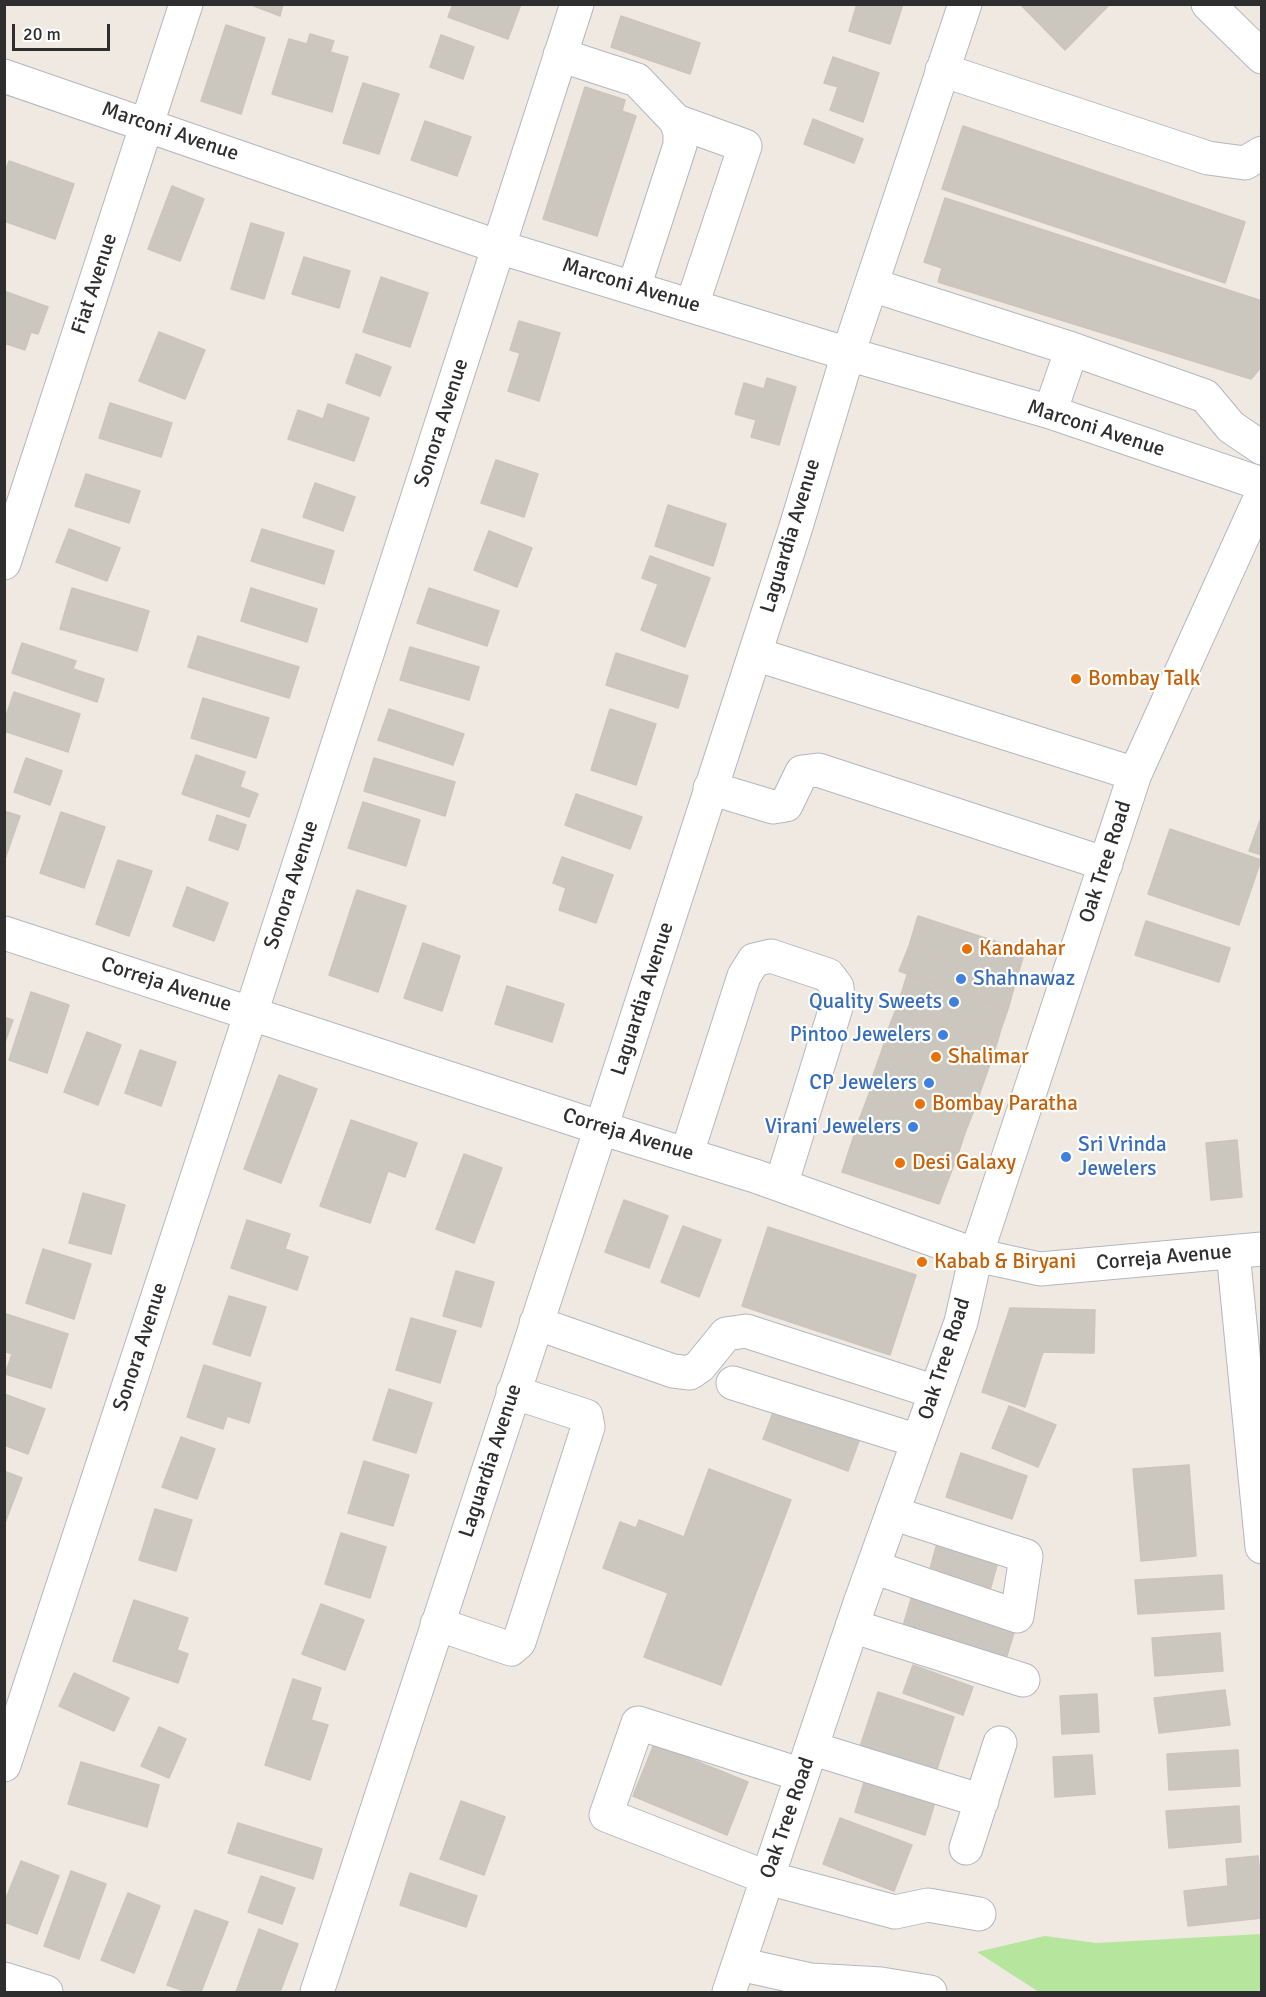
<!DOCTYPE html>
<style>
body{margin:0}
#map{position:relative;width:1266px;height:1997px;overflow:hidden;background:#efe9e1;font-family:Signika,sans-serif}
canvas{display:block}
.frame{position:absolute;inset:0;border:6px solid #2e2e2e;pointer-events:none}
.scale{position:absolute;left:12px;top:24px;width:98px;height:27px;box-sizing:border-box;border:3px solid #2e2e2e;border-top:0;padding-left:8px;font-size:18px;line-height:21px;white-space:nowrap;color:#2e2e2e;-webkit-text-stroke:4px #fff;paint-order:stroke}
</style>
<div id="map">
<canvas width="1266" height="1997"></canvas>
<div class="frame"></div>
<div class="scale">20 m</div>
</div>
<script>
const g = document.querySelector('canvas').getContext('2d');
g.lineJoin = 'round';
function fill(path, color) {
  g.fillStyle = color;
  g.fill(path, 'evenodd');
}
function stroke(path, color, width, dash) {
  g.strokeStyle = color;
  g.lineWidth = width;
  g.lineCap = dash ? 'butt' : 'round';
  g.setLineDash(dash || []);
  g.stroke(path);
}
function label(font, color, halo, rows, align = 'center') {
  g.font = font + ' Signika,sans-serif';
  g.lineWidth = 4.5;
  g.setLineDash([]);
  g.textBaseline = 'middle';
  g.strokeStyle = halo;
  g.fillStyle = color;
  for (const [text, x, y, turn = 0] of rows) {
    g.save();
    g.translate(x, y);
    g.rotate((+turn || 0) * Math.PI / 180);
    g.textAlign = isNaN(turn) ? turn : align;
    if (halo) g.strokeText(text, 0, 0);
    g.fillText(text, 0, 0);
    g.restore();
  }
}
fill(new Path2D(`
 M1261,1934V1992H1039L977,1952L1045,1936L1096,1943Z`), '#b6e59e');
const building = new Path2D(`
 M249,4H283L280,16Z
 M453,4H521L508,39L448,17Z
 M857,4H903L890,44L849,31Z
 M1020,4H1110L1065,50Z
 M621,16L700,43L690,74L611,47Z
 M226,25L265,38L241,114L201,101Z
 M310,34L334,41L330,52L348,57L332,112L272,94L289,39L307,44Z
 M441,35L474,47L463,79L430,67Z
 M833,57L879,73L863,122L830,110L838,87L824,83Z
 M363,83L399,94L379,154L343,143Z
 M585,87L625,100L622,111L636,116L597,236L543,219Z
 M813,119L863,139L854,163L804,144Z
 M425,121L471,137L457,176L411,160Z
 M963,126L1245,222L1225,283L942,189Z
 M9,161L74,184L55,239L4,221V174Z
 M172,186L204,199L180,261L148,249Z
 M945,198L1262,301V366L1251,379L938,282L942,268L924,262Z
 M251,223L284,233L264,299L231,289Z
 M304,257L350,271L339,308L292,294Z
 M381,277L428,293L410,347L363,332Z
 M4,291L48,307L38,334L31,332L25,350L4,343Z
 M519,321L560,333L539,401L508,391L520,353L510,350Z
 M159,332L205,350L185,399L139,381Z
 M356,354L391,367L380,396L346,383Z
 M767,378L796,387L779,445L751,437L756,420L735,414L744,383L764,389Z
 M110,403L172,423L161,457L99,438Z
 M328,404L369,418L354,461L288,439L298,410L323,419Z
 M496,460L538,474L524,517L481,503Z
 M86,474L140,491L129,523L75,506Z
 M315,483L355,497L343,531L303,517Z
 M668,505L726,524L713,566L655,546Z
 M69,529L120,548L107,581L56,562Z
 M262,529L334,551L324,584L251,561Z
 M489,531L532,548L517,587L474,570Z
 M650,556L710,578L685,647L641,630L658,584L642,578Z
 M72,588L149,611L137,651L60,629Z
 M251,588L317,609L307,642L241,621Z
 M429,588L499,611L487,646L417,623Z
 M198,636L299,667L289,698L188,667Z
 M22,643L76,661L73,669L104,679L97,702L12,673Z
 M410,647L479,667L469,700L400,680Z
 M616,653L688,676L678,708L606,685Z
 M14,692L80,714L68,752L4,731V722Z
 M203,698L269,718L256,758L191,738Z
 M389,709L464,734L453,765L378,740Z
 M610,709L656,724L636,785L591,770Z
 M196,755L245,772L240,787L258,794L249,817L182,794Z
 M26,758L62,771L50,805L14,792Z
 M374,758L455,782L445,816L364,791Z
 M576,794L642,817L630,849L565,825Z
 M363,802L420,820L406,866L348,848Z
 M4,811L20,816L4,862Z
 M61,812L105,827L84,888L40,873Z
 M217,815L246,825L238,850L209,840Z
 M1262,815V855L1249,851Z
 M1170,829L1261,860L1239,925L1148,894Z
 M562,857L613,875L596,923L559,910L566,888L553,883Z
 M118,860L152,871L129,936L96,924Z
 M187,887L228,903L214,941L173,926Z
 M357,890L406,906L378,992L329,975Z
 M918,916L1025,951L1015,984L909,946Z
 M1146,921L1230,948L1219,982L1135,955Z
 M423,943L460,956L442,1011L404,998Z
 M909,946L1015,984L1008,1009L899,971Z
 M907,975L1008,1009L1001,1029L901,995Z
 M507,986L564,1004L552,1042L495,1024Z
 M31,992L69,1005L47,1073L9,1060Z
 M901,995L1001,1029L997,1043L896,1009Z
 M896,1009L997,1043L991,1061L889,1027Z
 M4,1017L13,1020L4,1045Z
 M889,1027L991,1061L982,1087L881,1053Z
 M87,1032L121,1045L98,1105L64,1092Z
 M140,1050L176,1062L161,1106L125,1093Z
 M881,1053L982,1087L974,1110L872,1078Z
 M279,1075L317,1089L281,1183L244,1169Z
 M875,1079L974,1110L965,1133L867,1099Z
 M867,1099L965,1133L958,1154L859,1120Z
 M351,1120L417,1143L405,1177L388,1171L370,1223L320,1206Z
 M859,1120L958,1154L939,1204L842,1172Z
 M1237,1140L1242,1197L1211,1200L1206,1143Z
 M464,1154L502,1168L474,1243L436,1229Z
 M83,1193L125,1205L111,1254L69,1243Z
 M624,1200L668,1216L649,1268L605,1252Z
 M247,1220L290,1234L285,1249L308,1257L297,1290L231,1268Z
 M683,1226L721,1240L699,1297L661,1282Z
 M768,1227L916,1275L890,1355L742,1306Z
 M43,1249L91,1264L74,1319L26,1303Z
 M456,1271L494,1282L481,1327L443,1316Z
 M229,1296L266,1307L250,1356L213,1344Z
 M1010,1308L1095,1310L1094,1353L1043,1352L1025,1407L982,1392Z
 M6,1314L68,1334L51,1388L5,1374L12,1354L4,1351Z
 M411,1318L456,1331L440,1383L396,1370Z
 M204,1365L261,1383L249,1423L227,1416L223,1429L187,1417Z
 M389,1389L432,1403L416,1453L373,1440Z
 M4,1394L45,1409L28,1454L4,1445Z
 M777,1402L862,1433L848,1471L763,1439Z
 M1009,1406L1056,1425L1038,1467L992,1448Z
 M181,1437L215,1449L197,1499L162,1487Z
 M961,1453L1027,1476L1012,1519L946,1497Z
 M364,1461L409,1475L393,1526L348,1513Z
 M1189,1465L1196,1556L1141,1561L1133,1469Z
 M709,1469L791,1500L721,1685L644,1657L668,1593L603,1568L620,1522L636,1528L639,1520L684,1537Z
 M4,1471L22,1478L5,1523H4Z
 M155,1509L192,1520L176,1571L139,1560Z
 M341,1533L386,1547L370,1598L325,1584Z
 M938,1540L999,1558L987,1601L926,1583Z
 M1222,1575L1224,1609L1138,1614L1135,1580Z
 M912,1596L1016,1626L1006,1659L902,1629Z
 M134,1600L188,1618L177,1650L188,1654L178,1683L113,1661Z
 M321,1604L364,1620L345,1670L302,1654Z
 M1220,1633L1223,1671L1155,1676L1152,1638Z
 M913,1665L973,1687L963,1715L903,1693Z
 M74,1673L129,1698L114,1731L59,1706Z
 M293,1679L321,1688L311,1720L328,1725L310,1780L265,1765Z
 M1225,1690L1230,1725L1159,1733L1154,1698Z
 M878,1692L954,1717L936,1772L860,1747Z
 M1097,1694L1099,1732L1062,1734L1060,1696Z
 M159,1727L186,1739L169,1778L141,1766Z
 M654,1744L748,1782L727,1835L633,1796Z
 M1238,1750L1240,1786L1169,1790L1167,1754Z
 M1092,1755L1095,1794L1055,1797L1053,1757Z
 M81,1762L159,1785L147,1827L68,1804Z
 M865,1779L935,1802L925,1835L855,1812Z
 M461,1801L505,1817L484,1875L440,1859Z
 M1239,1806L1241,1842L1169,1848L1166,1811Z
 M840,1818L912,1845L894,1891L823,1864Z
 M238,1823L322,1849L313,1879L228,1853Z
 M1258,1856L1262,1893V1918L1188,1926L1184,1891L1228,1886L1226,1859Z
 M21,1861L59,1876L37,1934L4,1922V1903Z
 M71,1871L106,1884L79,1959L44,1946Z
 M410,1873L477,1896L466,1927L400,1905Z
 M261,1876L295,1888L282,1924L248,1912Z
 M128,1893L160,1906L134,1973L101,1960Z
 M195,1910L228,1922L201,1992H187L167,1985Z
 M259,1929L298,1944L280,1992H236Z`);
fill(building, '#cbc7bf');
stroke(building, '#cbc5ba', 1.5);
const minor = new Path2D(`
 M1208,4L1262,57
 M560,55L637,80L676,121L680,132V145L634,287
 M942,70L1208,158L1245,163L1262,153
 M4,76L499,247L848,354L1050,412L1262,484
 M676,121L745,146L692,305
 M872,285L1072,349L1205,396L1231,427L1262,448
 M1050,412L1072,349
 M4,563L186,4
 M755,654L1135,774
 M710,788L773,807L786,805L802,772L818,770L1106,864
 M4,933L601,1128L755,1176L976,1255L1040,1269L1262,1249
 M687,1153L744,976L754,960L771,956L828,975L837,987L838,1001L781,1185
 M1233,1252L1262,1547
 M536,1323L673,1371L690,1373L700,1366L726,1334L746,1331L935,1392
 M733,1383L918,1441
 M873,1567L1017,1616L1026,1556L892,1513
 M437,1624L511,1649L519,1642L588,1427L586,1416L513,1392
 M852,1626L1023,1680
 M811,1748L982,1801
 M4,1765L251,1013L577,4
 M802,1775L638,1723L606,1815L768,1878L895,1912L928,1905L979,1914
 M966,1848L1000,1743
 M739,1964L811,1980L881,1984L930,1992
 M4,1979L46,1992
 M317,1992L601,1128L795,530L848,354L965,4
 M729,1992L860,1603L961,1322L976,1255L1135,774L1262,494`);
stroke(minor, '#b4b7c1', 35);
stroke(minor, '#fff', 33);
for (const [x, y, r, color] of [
 [1076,679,6,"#e8710a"],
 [967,949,6,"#e8710a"],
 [961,979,6,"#3f7fe0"],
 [954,1002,6,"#3f7fe0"],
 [943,1035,6,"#3f7fe0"],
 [936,1057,6,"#e8710a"],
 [929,1083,6,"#3f7fe0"],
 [920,1104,6,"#e8710a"],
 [913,1127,6,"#3f7fe0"],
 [1066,1157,6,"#3f7fe0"],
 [900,1163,6,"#e8710a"],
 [922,1262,6,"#e8710a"]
]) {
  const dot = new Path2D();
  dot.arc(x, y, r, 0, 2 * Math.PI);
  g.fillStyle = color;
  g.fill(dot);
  stroke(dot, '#fff', 2);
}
label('21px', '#2e2e2e', '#fff', [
 ["Marconi Avenue",170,132,19],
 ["Fiat Avenue",95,284,-72],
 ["Marconi Avenue",631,286,17],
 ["Sonora Avenue",442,423,-72],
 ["Marconi Avenue",1096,429,18],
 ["Laguardia Avenue",791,536,-73],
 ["Oak Tree Road",1106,862,-72],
 ["Sonora Avenue",292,885,-72],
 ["Correja Avenue",166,985,18],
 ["Laguardia Avenue",643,999,-72],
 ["Correja Avenue",628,1135,17],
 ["Correja Avenue",1164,1258,-5],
 ["Sonora Avenue",141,1347,-72],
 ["Oak Tree Road",945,1359,-72],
 ["Laguardia Avenue",491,1461,-72],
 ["Oak Tree Road",788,1818,-71]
]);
label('21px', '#c56008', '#fff', [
 ["Bombay Talk",1088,679],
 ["Kandahar",979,949],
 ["Shalimar",948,1057],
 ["Bombay Paratha",932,1104],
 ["Desi Galaxy",912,1163],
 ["Kabab & Biryani",934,1262]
], 'left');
label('21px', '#366cbe', '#fff', [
 ["Shahnawaz",973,979,"left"],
 ["Quality Sweets",942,1002],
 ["Pintoo Jewelers",931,1035],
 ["CP Jewelers",917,1083],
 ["Virani Jewelers",901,1127],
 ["Sri Vrinda",1078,1145,"left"],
 ["Jewelers",1078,1169,"left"]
], 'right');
</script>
